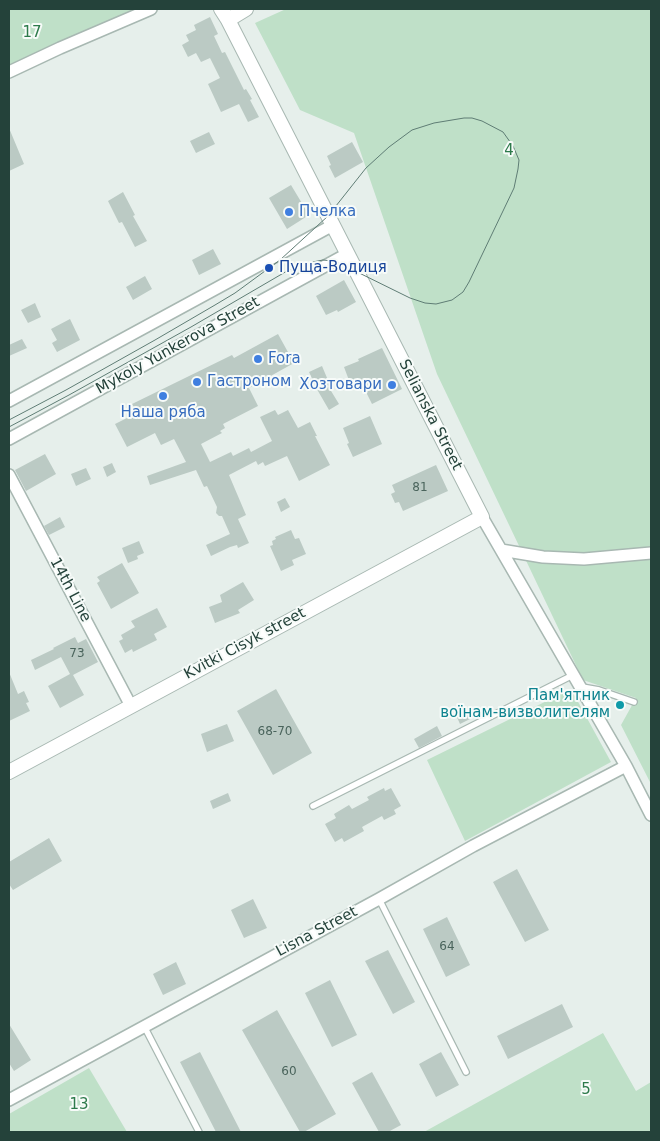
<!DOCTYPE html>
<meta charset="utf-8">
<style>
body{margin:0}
#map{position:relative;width:660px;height:1141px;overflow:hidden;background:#e6efeb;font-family:"DejaVu Sans",sans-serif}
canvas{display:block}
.frame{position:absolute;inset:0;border:10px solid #24423a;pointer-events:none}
</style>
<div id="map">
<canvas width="660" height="1141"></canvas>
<div class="frame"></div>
</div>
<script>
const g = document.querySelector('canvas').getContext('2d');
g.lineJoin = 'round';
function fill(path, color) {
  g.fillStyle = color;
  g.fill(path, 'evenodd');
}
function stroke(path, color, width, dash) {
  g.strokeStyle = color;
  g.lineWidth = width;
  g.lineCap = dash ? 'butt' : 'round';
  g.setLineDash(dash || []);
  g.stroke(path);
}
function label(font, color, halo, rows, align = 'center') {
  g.font = font + ' "DejaVu Sans",sans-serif';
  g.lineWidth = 4;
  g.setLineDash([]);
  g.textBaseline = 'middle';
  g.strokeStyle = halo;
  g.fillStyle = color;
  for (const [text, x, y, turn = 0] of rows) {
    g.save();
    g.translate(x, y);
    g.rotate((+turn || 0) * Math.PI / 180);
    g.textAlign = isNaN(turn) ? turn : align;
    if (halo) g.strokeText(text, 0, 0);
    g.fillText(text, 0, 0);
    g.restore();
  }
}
fill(new Path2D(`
 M9,9H137L9,69Z
 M286,9H651V784L621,725L636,698L583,680L437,374L354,133L300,110L255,23Z
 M571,689L611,762L465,841L427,760Z
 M603,1033L636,1091L651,1082V1132H424Z
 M89,1068L127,1132H9V1114Z`), '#bfe0c8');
fill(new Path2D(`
 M210,17L218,34L214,36L222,53L225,52L244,90L246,89L252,99L250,100L259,117L248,122L239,104L221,112L208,84L220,78L210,58L201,62L196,53L188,57L182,45L189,41L186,35L196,30L194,25Z
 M9,128L24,164L9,171Z
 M209,132L215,144L196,153L190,141Z
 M352,142L363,162L335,178L329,166L331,165L327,156Z
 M291,185L309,215L287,229L269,198Z
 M123,192L135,215L133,216L147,241L135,247L122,222L119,223L108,201Z
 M213,249L221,264L199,275L192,260Z
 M145,276L152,289L133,300L126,287Z
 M344,280L356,302L338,312L337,310L326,315L316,296Z
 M35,303L41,317L28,323L21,310Z
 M70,319L80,340L57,352L52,343L57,340L51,329Z
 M278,334L294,363L249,388L258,406L223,424L225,428L220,431L222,433L201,444L210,462L231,452L233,456L249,448L251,452L272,441L260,417L275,410L278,415L288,410L298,428L310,422L317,436H315L330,465L299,481L287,456L265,466L263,462L258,465L256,461L229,475L246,515L238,519L249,543L238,548L237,545L230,547L211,556L206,545L230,534L222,516H219L216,513L217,507L207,486L204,487L196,470L150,485L147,476L186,462L174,439L161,445L155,433L127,447L115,424L137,413L132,404L232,355L234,358Z
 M22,339L27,348L9,356V345Z
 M382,348L402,389L372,404L360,380L350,383L344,367L359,361L358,359Z
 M322,366L330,385L328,386L339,404L329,410L318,391L309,372Z
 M370,416L382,444L353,457L347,444L349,443L343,428Z
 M45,454L56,474L26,491L15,470Z
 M112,463L116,472L107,477L103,467Z
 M436,465L448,491L403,511L399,502L395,503L391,494L395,492L392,485Z
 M86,468L91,479L76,486L71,474Z
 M285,498L290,507L281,512L277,502Z
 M60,517L65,527L49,535L44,526Z
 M291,530L295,539L299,538L306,554L292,560L294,565L281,571L270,546L273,545L272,541L276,539L275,537Z
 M139,541L144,553L137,556L138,559L128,563L122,548Z
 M122,563L139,593L111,609L97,583L100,581L97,577Z
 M243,582L254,600L238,610L240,613L215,623L209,607L222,602L220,595Z
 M157,608L167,627L154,634L157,640L133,652L132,649L125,653L119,641L123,639L121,635L135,627L131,621Z
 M75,637L78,643L86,639L98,662L73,675L84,695L60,708L48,686L70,674L61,657L35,670L31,660L54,649L53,648Z
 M9,672L18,694L24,691L29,702L26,703L30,711L9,721Z
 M276,689L312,753L273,775L237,711Z
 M466,710L470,719L460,724L456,715Z
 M227,724L234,741L207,752L201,734Z
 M437,726L442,736L419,748L414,739Z
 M384,788L385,791L391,788L401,806L394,810L396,814L384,820L382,816L362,827L364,831L344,842L342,838L335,842L325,824L336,818L334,814L349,805L352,809L369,800L367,797Z
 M228,793L231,801L213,809L210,801Z
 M49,838L62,861L13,890L9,884V862Z
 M517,869L549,930L525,942L493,882Z
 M253,899L267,928L244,938L231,910Z
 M447,917L470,965L446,977L423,929Z
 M388,950L415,1002L393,1014L365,961Z
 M176,962L186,984L163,995L153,974Z
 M330,980L357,1035L332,1047L305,993Z
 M562,1004L573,1027L508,1059L497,1036Z
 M277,1010L336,1114L304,1132H300L242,1030Z
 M9,1024L31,1060L14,1071L9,1063Z
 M200,1052L241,1132H216L180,1062Z
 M441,1052L459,1085L436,1097L419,1064Z
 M372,1072L401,1125L388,1132H379L352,1083Z`), '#bbcac4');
const service = new Path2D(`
 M582,687L599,690L634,702
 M313,806L573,675
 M379,899L466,1072
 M144,1026L199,1132`);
const minor = new Path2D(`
 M9,72L60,48L151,9
 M9,401L333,225
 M9,439L347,254
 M9,475L131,706
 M482,517L626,766L651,815
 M501,550L543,557L584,559L651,553
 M9,1100L379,899L473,846L626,766`);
const tertiary = new Path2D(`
 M228,20L246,9
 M9,772L482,517L228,20L221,9`);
stroke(service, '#a8b8b2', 8);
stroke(minor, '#a8b8b2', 14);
stroke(tertiary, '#a8b8b2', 16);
stroke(service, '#fff', 5.5);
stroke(minor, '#fff', 11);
stroke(tertiary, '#fff', 14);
stroke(new Path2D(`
 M9,420L66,390L155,340L215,305L235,293L280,260L328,216L366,168L389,147L412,130L434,123L464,118H472L482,121L503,132L513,146L519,160L518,169L514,188L469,282L463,292L452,300L436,304L425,303L410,298L343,265L333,261L323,260L302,264L287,271L191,327L69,395L9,427`), '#5f7d75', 1);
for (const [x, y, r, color] of [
 [289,212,5,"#3f7fe0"],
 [269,268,5,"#1a4fb4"],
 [258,359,5,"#3f7fe0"],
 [197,382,5,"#3f7fe0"],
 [392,385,5,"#3f7fe0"],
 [163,396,5,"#3f7fe0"],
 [620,705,5,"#0f9aa8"]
]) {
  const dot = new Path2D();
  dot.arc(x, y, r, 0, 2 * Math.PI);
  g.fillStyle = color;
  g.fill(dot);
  stroke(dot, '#f7fbf9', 2);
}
label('12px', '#4a645c', null, [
 ["81",420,488],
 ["73",77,654],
 ["68-70",275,732],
 ["64",447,947],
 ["60",289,1072]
]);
label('15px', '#2d7a4b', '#f7fbf9', [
 ["17",32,33],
 ["4",509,151],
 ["5",586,1090],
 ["13",79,1105]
]);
label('15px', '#366cbe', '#f7fbf9', [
 ["Пчелка",299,212],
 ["Fora",268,359],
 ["Гастроном",207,382],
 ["Хозтовари",382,385,"right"],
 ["Наша ряба",163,413,"center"]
], 'left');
label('15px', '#164399', '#f7fbf9', [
 ["Пуща-Водиця",279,268]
], 'left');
label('15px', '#24423a', '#f7fbf9', [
 ["Mykoly Yunkerova Street",178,346,-29],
 ["Selianska Street",430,415,63],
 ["14th Line",70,590,62],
 ["Kvitki Cisyk street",245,644,-28],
 ["Lisna Street",317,932,-28]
]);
label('15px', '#0d838f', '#f7fbf9', [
 ["Пам'ятник",610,696],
 ["воїнам-визволителям",610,713]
], 'right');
</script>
